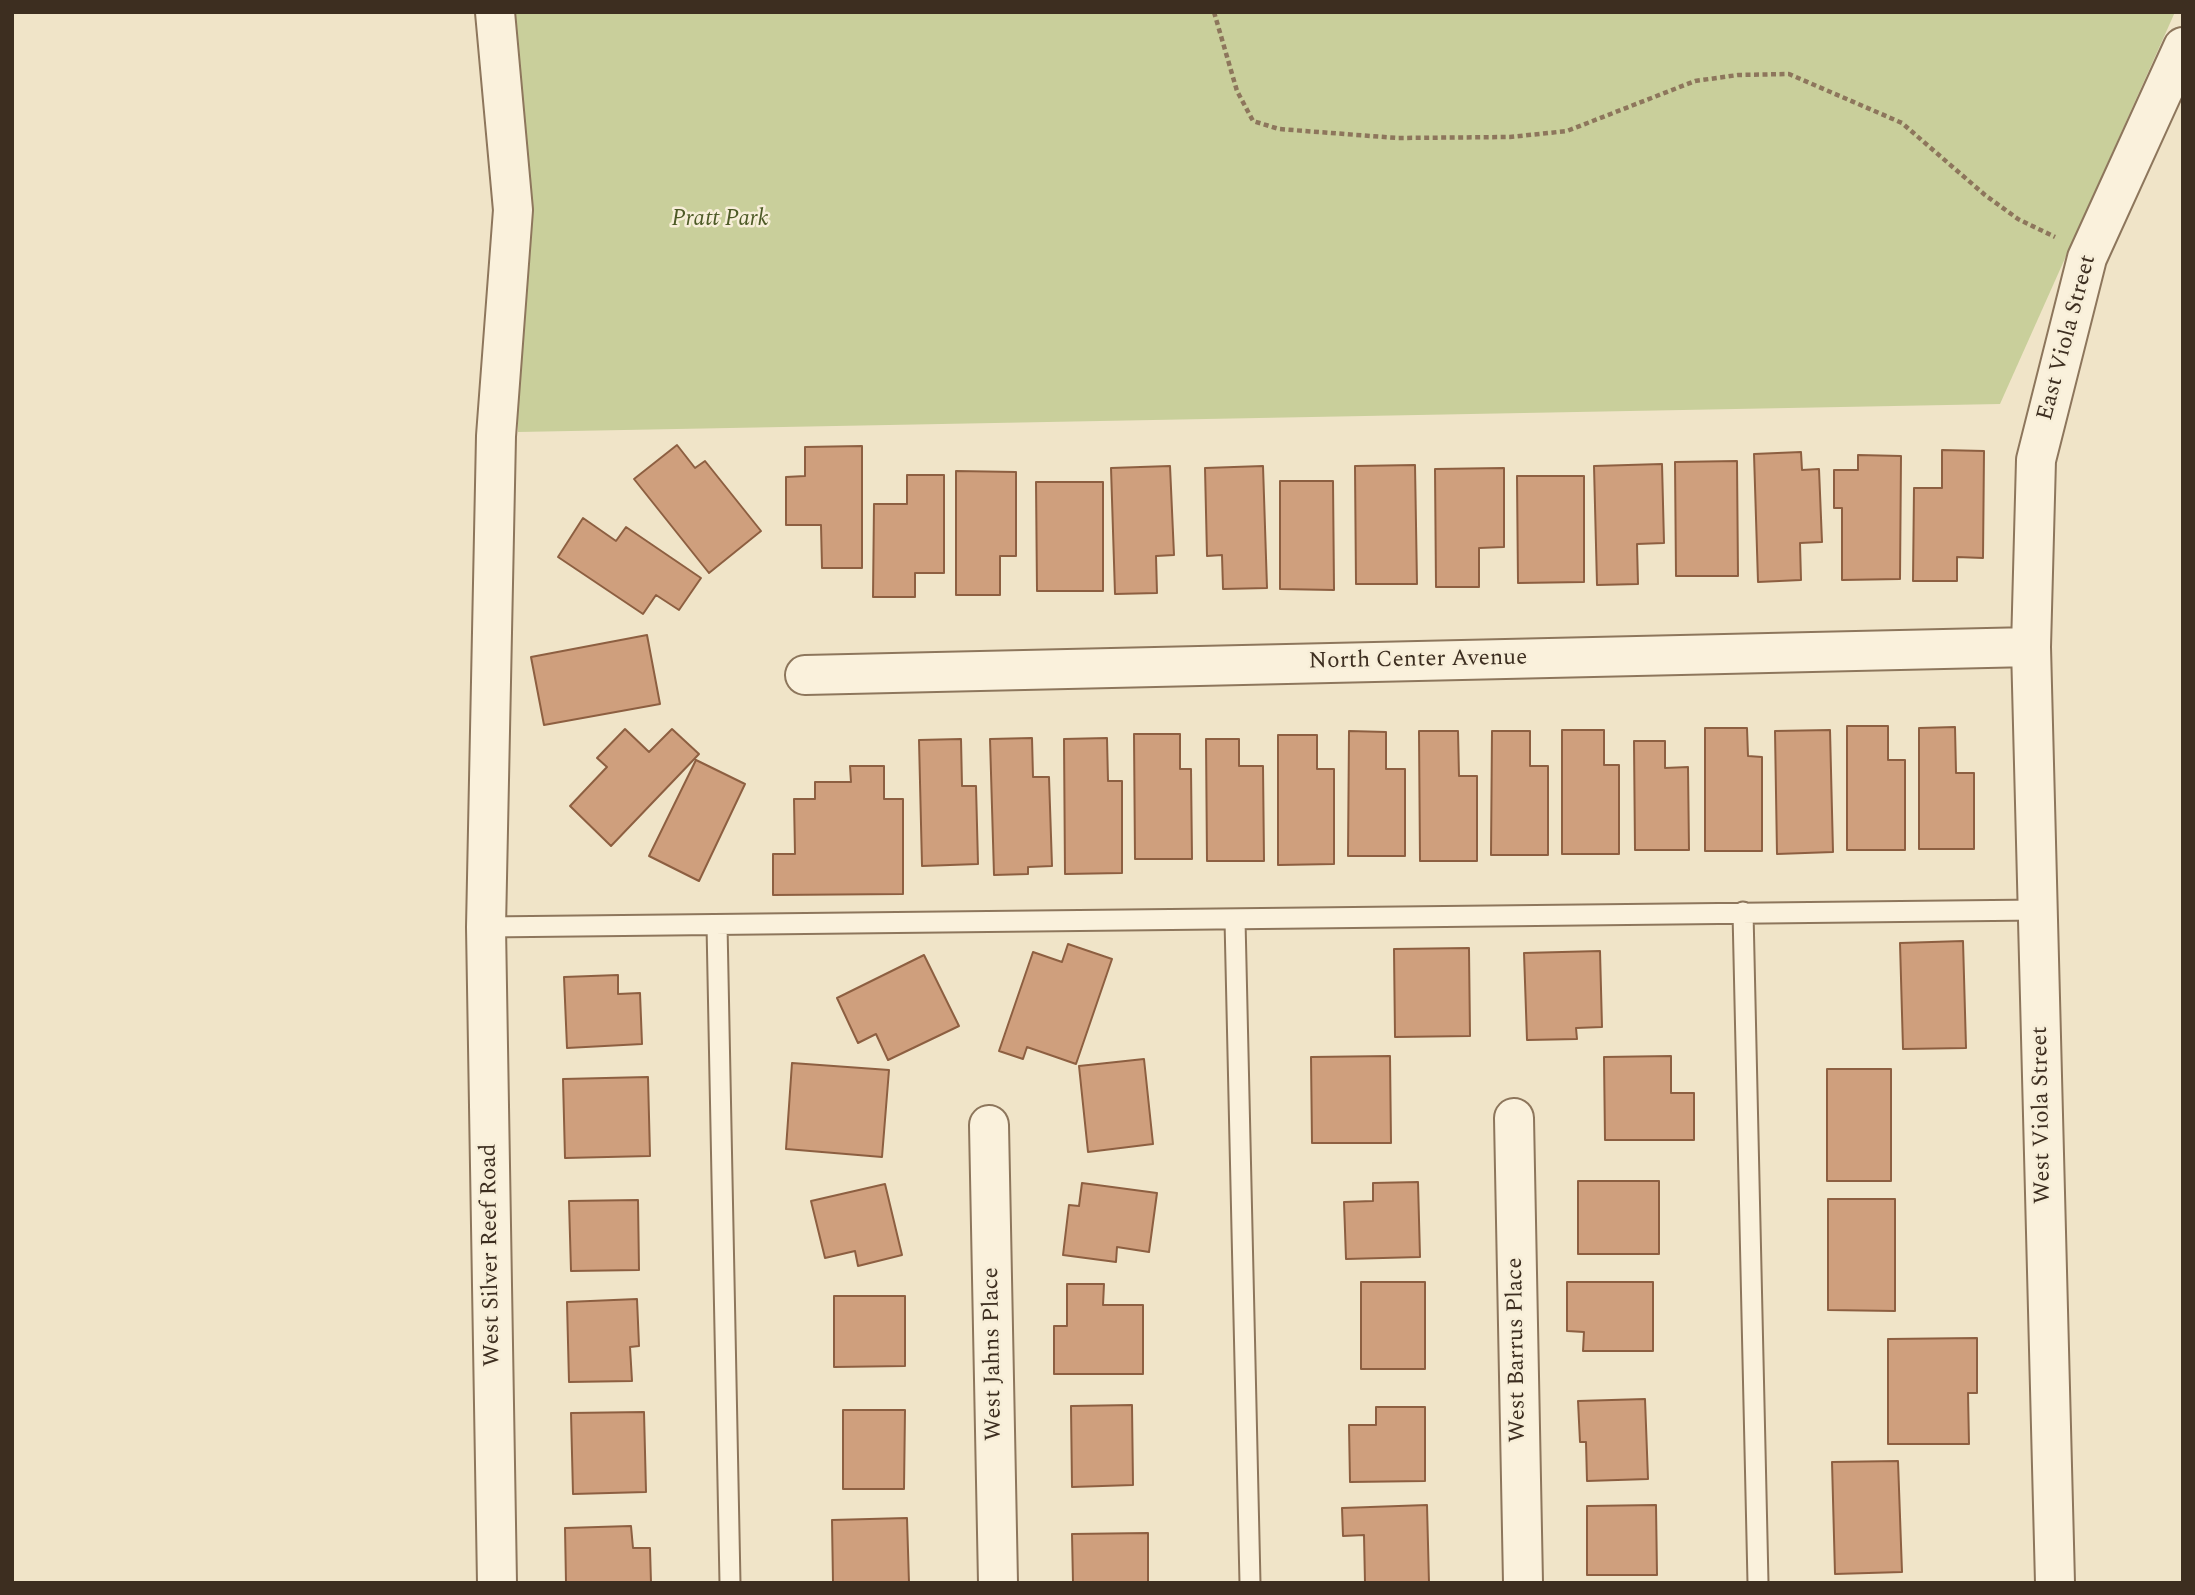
<!DOCTYPE html>
<style>
body{margin:0}
#map{position:relative;width:2195px;height:1595px;overflow:hidden;background:#f0e4c8;font-family:Spectral,serif}
canvas{display:block}
.frame{position:absolute;inset:0;border:14px solid #3d2e20;pointer-events:none}
</style>
<div id="map">
<canvas width="2195" height="1595"></canvas>
<div class="frame"></div>
</div>
<script>
const g = document.querySelector('canvas').getContext('2d');
g.lineJoin = 'round';
function fill(path, color) {
  g.fillStyle = color;
  g.fill(path, 'evenodd');
}
function stroke(path, color, width, dash) {
  g.strokeStyle = color;
  g.lineWidth = width;
  g.lineCap = dash ? 'butt' : 'round';
  g.setLineDash(dash || []);
  g.stroke(path);
}
function label(font, color, halo, rows, align = 'center') {
  g.font = font + ' Spectral,serif';
  g.lineWidth = 5;
  g.setLineDash([]);
  g.textBaseline = 'middle';
  g.strokeStyle = halo;
  g.fillStyle = color;
  for (const [text, x, y, turn = 0] of rows) {
    g.save();
    g.translate(x, y);
    g.rotate((+turn || 0) * Math.PI / 180);
    g.textAlign = isNaN(turn) ? turn : align;
    if (halo) g.strokeText(text, 0, 0);
    g.fillText(text, 0, 0);
    g.restore();
  }
}
fill(new Path2D(`
 M507,12H2175L2000,404L518,432Z`), '#c9cf9b');
const building = new Path2D(`
 M677,445L695,468L705,461L761,531L709,573L634,479Z
 M862,446V568H822L821,525H786V477L805,476V447Z
 M1942,450L1984,451L1983,558L1957,557V581H1913L1914,488H1942Z
 M1801,452L1802,470L1819,469L1822,542L1800,543L1801,580L1758,582L1754,454Z
 M1858,455L1901,456L1900,579L1842,580V508H1834V470H1858Z
 M1737,461L1738,576H1676L1675,462Z
 M1662,464L1664,543L1637,544L1638,584L1597,585L1594,466Z
 M1415,465L1417,584H1356L1355,466Z
 M1170,466L1174,555L1156,556L1157,593L1115,594L1111,468Z
 M1263,466L1267,588L1223,589L1222,555L1207,556L1205,468Z
 M1504,468V547L1479,548V587H1436L1435,469Z
 M956,471L1016,472V556H1000V595H956Z
 M907,475H944V573H915V597H873L874,504H907Z
 M1517,476H1584V582L1518,583Z
 M1280,481H1333L1334,590L1280,589Z
 M1036,482H1103V591H1037Z
 M583,518L616,541L626,527L701,578L679,610L656,595L643,614L558,557Z
 M647,635L660,704L544,725L531,657Z
 M1847,726H1888V760H1905V850H1847Z
 M1955,727L1956,773H1974V849H1919V728Z
 M1705,728H1747L1748,756L1762,757V851H1705Z
 M625,729L649,752L672,729L699,754L611,846L570,806L607,767L597,758Z
 M1562,730H1604V765H1619V854H1562Z
 M1830,730L1833,852L1777,854L1775,731Z
 M1349,731L1386,732V769H1405V856H1348Z
 M1419,731H1458L1459,776H1477V861H1420Z
 M1492,731H1530V766H1548V855H1491Z
 M1134,734H1180V769H1191L1192,859H1135Z
 M1278,735H1317V769H1334V864L1278,865Z
 M1032,738L1033,777H1049L1052,866L1028,867V874L994,875L990,739Z
 M1107,738L1108,781H1122V873L1065,874L1064,739Z
 M961,739L962,786H976L978,864L922,866L919,740Z
 M1206,739H1239V766H1263L1264,861H1207Z
 M1634,741H1665V768L1688,767L1689,850H1635Z
 M696,760L745,784L699,881L649,856Z
 M850,766H884V799H903V894L773,895V854H795L794,799H815V782H851Z
 M1963,941L1966,1048L1903,1049L1900,943Z
 M1068,944L1112,959L1076,1064L1027,1047L1023,1059L999,1051L1033,952L1062,962Z
 M1469,948L1470,1036L1395,1037L1394,949Z
 M1600,951L1602,1027L1576,1028L1577,1039L1527,1040L1524,953Z
 M924,955L959,1026L888,1060L876,1034L858,1043L837,998Z
 M618,975V994L640,993L642,1044L567,1048L564,977Z
 M1390,1056L1391,1143H1312L1311,1057Z
 M1671,1056V1093H1694V1140H1605L1604,1057Z
 M1144,1059L1153,1144L1088,1152L1079,1066Z
 M792,1063L889,1070L882,1157L786,1149Z
 M1827,1069H1891V1181H1827Z
 M648,1077L650,1156L565,1158L563,1079Z
 M1578,1181H1659V1254H1578Z
 M1418,1182L1420,1257L1346,1259L1344,1202L1373,1201V1183Z
 M1082,1183L1157,1193L1149,1252L1117,1247L1116,1262L1063,1255L1069,1205L1079,1206Z
 M885,1184L902,1255L858,1266L855,1251L825,1258L811,1201Z
 M1828,1199H1895V1311L1828,1310Z
 M638,1200L639,1270L571,1271L569,1201Z
 M1361,1282H1425V1369H1361Z
 M1567,1282H1653V1351H1583L1584,1332L1567,1331Z
 M1067,1284H1104L1103,1305H1143V1374H1054V1326H1067Z
 M834,1296H905V1366L834,1367Z
 M637,1299L639,1346L630,1347L632,1381L569,1382L567,1302Z
 M1977,1338V1393H1968L1969,1444H1888V1339Z
 M1645,1399L1648,1479L1587,1481L1586,1442H1580L1578,1401Z
 M1132,1405L1133,1485L1072,1487L1071,1406Z
 M1376,1407H1425V1481L1350,1482L1349,1425H1376Z
 M843,1410H905L904,1489H843Z
 M644,1412L646,1492L573,1494L571,1413Z
 M1898,1461L1902,1572L1835,1574L1832,1462Z
 M1427,1505L1429,1583H1365L1364,1535L1343,1536L1342,1508Z
 M1656,1505L1657,1575H1587V1506Z
 M907,1518L909,1583H833L832,1520Z
 M631,1526L633,1548H650L651,1583H566L565,1528Z
 M1148,1533V1583H1073L1072,1534Z`);
fill(building, '#cf9f7d');
stroke(building, '#8d5f41', 2);
const lane = new Path2D(`
 M1743,912L1758,1583
 M1235,920L1250,1583
 M717,925L730,1583
 M486,927L2038,910`);
const street = new Path2D(`
 M495,12L513,210L496,436L486,927L497,1583
 M805,675L2031,647
 M1514,1118L1523,1583
 M989,1125L998,1583
 M2055,1583L2031,647L2036,460L2087,258L2183,47`);
stroke(lane, '#8d765c', 23);
stroke(street, '#8d765c', 42);
stroke(new Path2D(`
 M1214,12L1237,91L1253,121L1279,129L1397,138L1510,137L1567,131L1695,81L1738,75L1789,74L1902,123L1985,195L2018,219L2055,237`), '#8d765c', 4.5, [5, 3.5]);
stroke(lane, '#faf1dc', 19);
stroke(street, '#faf1dc', 38);
label('italic 23px', '#4d5a26', '#f7eed8', [
 ["Pratt Park",720,220]
]);
label('23px', '#3d2e20', '#f7eed8', [
 ["East Viola Street",2068,338,-75],
 ["North Center Avenue",1418,661,-1],
 ["West Viola Street",2043,1115,-91],
 ["West Silver Reef Road",492,1255,-91],
 ["West Barrus Place",1518,1350,-91],
 ["West Jahns Place",994,1354,-91]
]);
</script>
